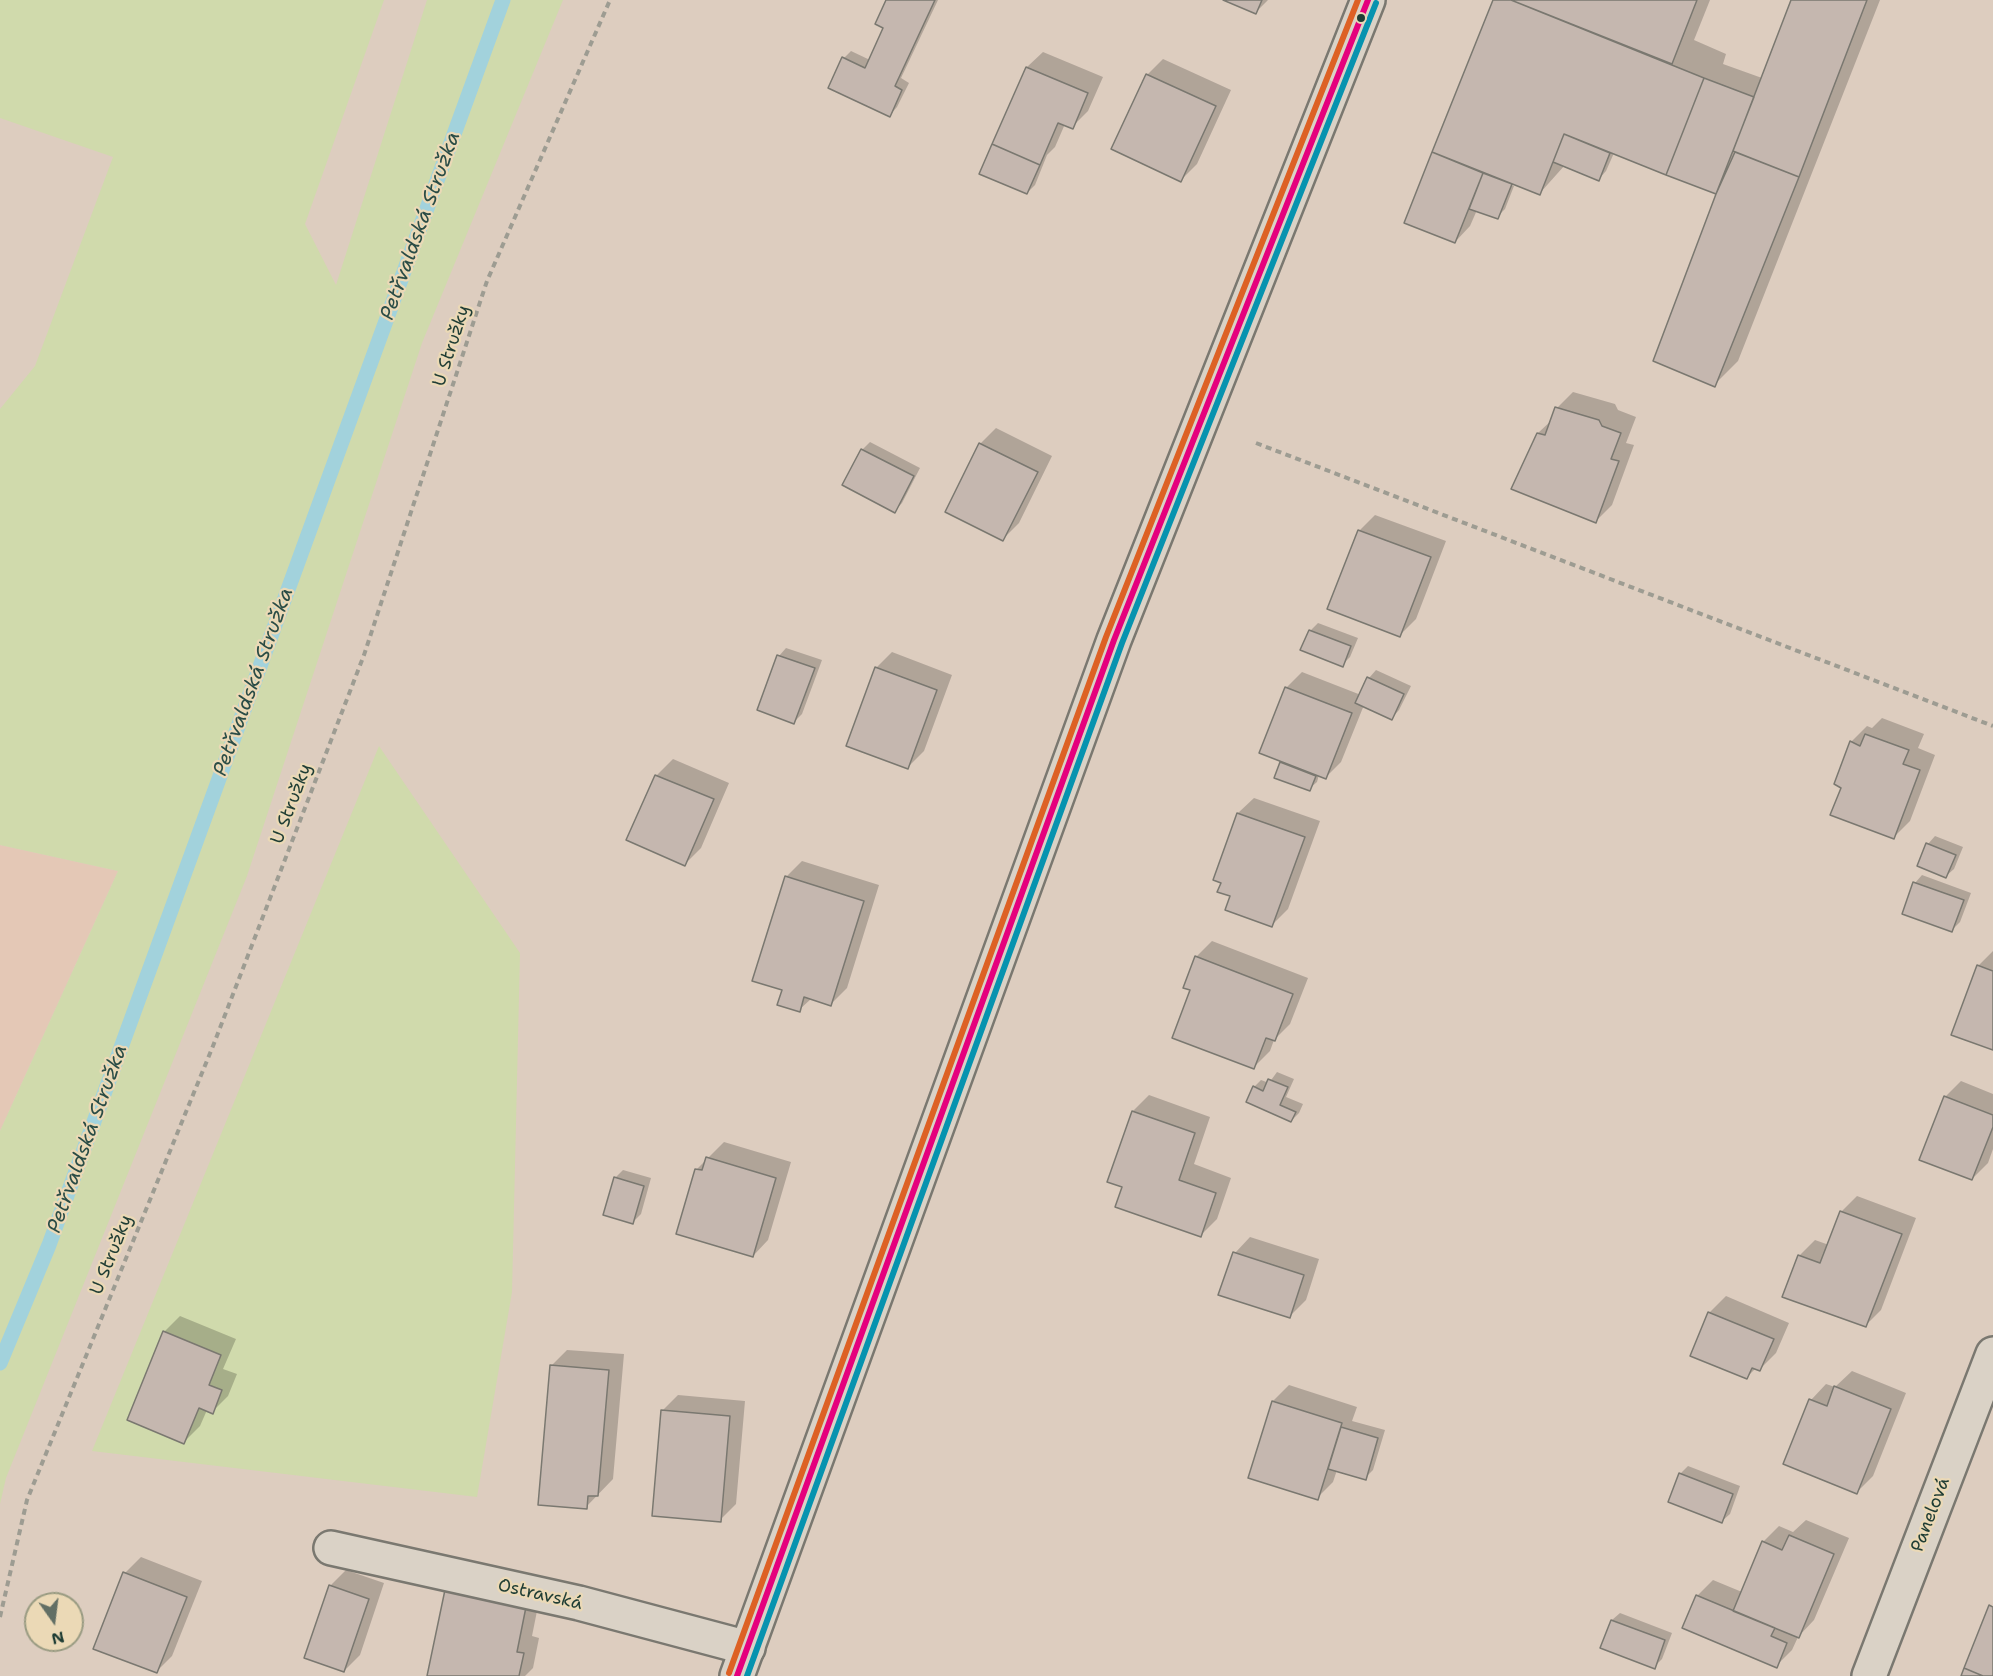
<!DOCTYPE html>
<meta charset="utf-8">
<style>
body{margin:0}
#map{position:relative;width:1993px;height:1676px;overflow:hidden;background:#ddcdbf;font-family:"Shantell Sans",sans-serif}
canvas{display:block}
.north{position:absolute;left:24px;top:1592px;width:60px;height:60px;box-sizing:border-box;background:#ebd9b6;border:2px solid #999b82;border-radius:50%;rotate:166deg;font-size:16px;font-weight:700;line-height:24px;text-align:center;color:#1f3d34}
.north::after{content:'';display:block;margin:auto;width:21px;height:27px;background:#626f65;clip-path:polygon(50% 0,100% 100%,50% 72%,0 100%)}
</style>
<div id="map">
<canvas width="1993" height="1676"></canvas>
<div class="north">N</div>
</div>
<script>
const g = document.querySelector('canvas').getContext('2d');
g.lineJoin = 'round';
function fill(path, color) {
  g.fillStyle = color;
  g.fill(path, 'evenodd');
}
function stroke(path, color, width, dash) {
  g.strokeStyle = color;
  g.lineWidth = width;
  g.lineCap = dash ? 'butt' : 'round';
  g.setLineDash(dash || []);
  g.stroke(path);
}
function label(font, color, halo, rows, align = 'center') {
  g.font = font + ' "Shantell Sans",sans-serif';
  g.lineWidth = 4.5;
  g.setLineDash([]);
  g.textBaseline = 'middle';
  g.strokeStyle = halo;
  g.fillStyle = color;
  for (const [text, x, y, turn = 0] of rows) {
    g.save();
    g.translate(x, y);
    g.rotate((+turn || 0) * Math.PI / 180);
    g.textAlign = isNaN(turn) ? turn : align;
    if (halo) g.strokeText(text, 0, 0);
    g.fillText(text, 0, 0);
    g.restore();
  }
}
fill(new Path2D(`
 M0,845L118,871L0,1131Z`), '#e4c8b6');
fill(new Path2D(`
 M0,0H384L305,224L336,285L427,0H563L422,343L247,876L6,1478L0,1504V1131L118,871L0,845V409L35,366L113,157L0,118Z
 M379,746L520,953L512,1292L477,1497L92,1451Z`), '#d0daac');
fill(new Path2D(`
 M888,0H938L901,78L909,83L897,107L890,115L844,58L851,51L870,60L884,28Z
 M1227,0H1268L1255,13Z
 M1494,0H1710L1694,40L1726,54L1723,64L1762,78L1792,0H1880L1738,361L1714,385L1718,194L1614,153L1606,171L1599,179L1565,165L1540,193L1491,174V177L1514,186L1505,209L1497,217L1477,210L1470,226L1455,242L1406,223Z
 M1043,52L1103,77L1088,111L1072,127L1065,124L1055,147L1047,155L1035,185L1027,193L981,173L1027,67Z
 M1163,59L1231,90L1197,164L1181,180L1147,75Z
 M1573,392L1615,404L1618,410L1636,417L1626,443L1634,445L1612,505L1596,521L1538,433L1553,419L1557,408Z
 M996,428L1052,456L1019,523L1003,539L947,511L980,444Z
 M870,442L920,468L902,503L895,511L862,450Z
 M1375,515L1446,541L1416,619L1400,635L1359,531Z
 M1318,623L1358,638L1350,657L1342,665L1302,649L1311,630Z
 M786,648L822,660L802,714L794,722L759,709L779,656Z
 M892,652L952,675L924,751L908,767L876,668Z
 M1376,670L1411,686L1399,710L1392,718L1364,705L1341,762L1325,778L1319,775L1317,782L1309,789L1276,777L1283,761L1286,688L1302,672L1361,695L1369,678Z
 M1882,718L1924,734L1918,748L1935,755L1910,821L1894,837L1843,787L1851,742L1867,726L1872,728Z
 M673,759L729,783L701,848L685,864L628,839L657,775Z
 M1254,798L1320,821L1288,909L1272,925L1223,882L1215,879L1238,813Z
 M1935,836L1963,847L1954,869L1946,876L1928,844Z
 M802,861L879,885L847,988L831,1004L812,998L799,1010L786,877Z
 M1922,875L1971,893L1960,922L1952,930L1915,883Z
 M1212,941L1308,978L1290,1024L1274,1040L1270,1051L1254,1067L1192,990L1196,957Z
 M1993,951V1049L1978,966Z
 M1277,1072L1294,1079L1286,1097L1303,1104L1299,1113L1291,1121L1254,1087L1261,1080L1269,1083Z
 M1961,1081L1993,1094V1149L1988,1163L1972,1179L1945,1097Z
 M1149,1095L1210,1117L1194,1164L1231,1178L1217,1219L1201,1235L1124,1186L1133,1111Z
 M724,1142L791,1162L768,1240L753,1256L697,1169Z
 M623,1170L651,1178L641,1214L633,1222L615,1178Z
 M1857,1196L1916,1218L1881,1310L1865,1326L1799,1256L1815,1240L1829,1245L1841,1212Z
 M1250,1237L1319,1259L1306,1300L1290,1316L1235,1253Z
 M1726,1296L1789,1323L1776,1353L1760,1369L1756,1368L1746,1378L1692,1355L1710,1312Z
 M180,1316L236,1339L223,1369L237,1374L228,1396L212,1412L207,1410L200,1426L184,1442L164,1332Z
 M567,1350L624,1354L613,1479L586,1507L552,1365Z
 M1852,1371L1906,1393L1873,1476L1857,1492L1811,1400L1826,1384L1835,1387Z
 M1289,1385L1357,1407L1352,1421L1385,1430L1373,1470L1365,1478L1337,1470L1333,1482L1317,1498L1250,1477L1273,1401Z
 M678,1395L745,1401L736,1504L720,1520L662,1411Z
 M1688,1466L1740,1486L1730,1514L1722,1521L1680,1474Z
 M1806,1520L1849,1538L1814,1620L1798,1637L1792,1650L1776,1666L1697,1596L1713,1580L1742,1592L1763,1542L1779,1526L1793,1532Z
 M141,1557L202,1581L172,1656L156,1672L95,1648L125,1573Z
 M346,1570L384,1583L360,1655L344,1671L330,1586Z
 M542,1586L532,1636L539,1638L533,1668L525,1676H428Z
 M1620,1613L1672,1633L1662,1659L1654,1667L1612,1620Z`), '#0003');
stroke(new Path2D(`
 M0,1363L49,1245L503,0`), '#a2d2dc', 15);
const building = new Path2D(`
 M886,0H935L895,86L902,90L890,117L828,88L842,57L865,68L883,28L875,24Z
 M1223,0H1262L1256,14Z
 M1493,0H1511L1704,78L1666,175L1564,134L1540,195L1432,152Z
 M1511,0H1697L1672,64Z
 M1791,0H1867L1799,177L1733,151Z
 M1026,67L1088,93L1073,129L1058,123L1040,165L992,144Z
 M1146,74L1216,106L1181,182L1111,149Z
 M1704,78L1754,97L1716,194L1666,175Z
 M1564,134L1610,153L1599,181L1553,162Z
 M992,144L1040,165L1027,194L979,174Z
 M1432,152L1483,173L1455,243L1404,223Z
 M1735,152L1799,177L1715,387L1653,361L1716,194Z
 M1483,173L1512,184L1498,219L1469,209Z
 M1555,407L1599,420L1602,426L1621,433L1611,459L1619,461L1596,523L1511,489L1537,433L1545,435Z
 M979,443L1038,472L1003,541L945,512Z
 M861,449L914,476L895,513L842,485Z
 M1358,530L1431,557L1400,637L1327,609Z
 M1309,630L1351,646L1343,667L1300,650Z
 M777,655L815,668L794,724L757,710Z
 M875,667L937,690L908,769L846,746Z
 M1367,677L1404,694L1392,720L1355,703Z
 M1285,687L1352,713L1326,779L1259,753Z
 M1865,734L1909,750L1903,764L1920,770L1894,839L1830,815L1841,788L1834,784L1850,741L1860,746Z
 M1280,762L1316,776L1310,791L1274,778Z
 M655,775L714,799L685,866L626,840Z
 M1237,813L1305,837L1272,927L1225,910L1230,896L1217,892L1221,883L1213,880Z
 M1926,843L1956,855L1946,878L1917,866Z
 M785,876L864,901L831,1006L804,997L800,1012L777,1005L782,990L752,981Z
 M1913,882L1964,900L1952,932L1902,914Z
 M1195,956L1293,994L1275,1041L1266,1038L1254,1069L1172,1038L1190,990L1183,988Z
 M1977,965L1993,971V1050L1951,1035Z
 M1268,1079L1288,1087L1280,1105L1296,1112L1291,1122L1246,1102L1253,1086L1263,1091Z
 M1944,1096L1993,1115V1127L1972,1180L1919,1160Z
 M1132,1111L1195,1133L1179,1180L1216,1193L1201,1237L1115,1207L1122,1187L1107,1182Z
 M706,1157L776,1178L753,1257L676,1234L695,1169L702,1170Z
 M614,1177L644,1186L633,1224L603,1215Z
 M1840,1211L1902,1234L1866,1327L1782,1297L1798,1255L1820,1263Z
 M1233,1252L1304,1275L1290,1318L1218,1295Z
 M1708,1312L1774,1339L1760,1371L1752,1368L1747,1379L1690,1356Z
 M163,1331L221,1355L209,1385L222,1390L213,1414L199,1408L184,1444L127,1420Z
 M550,1365L609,1370L598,1496H588L587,1509L538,1505Z
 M1834,1386L1891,1409L1857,1494L1783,1464L1809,1399L1827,1406Z
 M1272,1401L1342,1423L1318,1500L1248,1478Z
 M661,1410L730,1416L721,1522L652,1516Z
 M1341,1427L1378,1438L1366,1480L1328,1469Z
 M1679,1473L1733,1494L1722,1523L1668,1502Z
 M1789,1535L1834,1554L1799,1638L1733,1611L1762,1541L1782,1550Z
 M123,1572L187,1597L157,1673L93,1649Z
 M329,1585L369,1599L344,1672L304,1658Z
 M446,1585L527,1602L517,1652L524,1653L519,1676H427Z
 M1696,1595L1775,1628L1771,1636L1787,1643L1777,1668L1682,1628Z
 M1989,1605L1993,1607V1676H1983L1964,1668Z
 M1611,1620L1665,1640L1655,1669L1600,1648Z
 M1964,1668L1983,1676H1961Z`);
fill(building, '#c5b7af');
stroke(building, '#7a7870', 1.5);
const street = new Path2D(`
 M331,1548L579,1603L748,1648
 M1869,1676L1993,1354`);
const primary = new Path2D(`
 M737,1676L1114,640L1368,0`);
stroke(street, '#7a7870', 38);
stroke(primary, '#7a7870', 38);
stroke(new Path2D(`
 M1256,443L1993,726
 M0,1617L27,1500L213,1046L364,655L487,281L610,0`), '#9d9c92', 4, [6, 4.5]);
stroke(street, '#dad2c6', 33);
stroke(primary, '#dad2c6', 33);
stroke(new Path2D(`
 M737,1676L1114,640L1368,0`), '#e5007d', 6);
stroke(new Path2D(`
 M747,1676L1122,643L1376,3`), '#0693af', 6);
stroke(new Path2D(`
 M729,1673L1106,637L1358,0`), '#dd6124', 6);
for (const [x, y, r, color] of [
 [1361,18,5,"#1f3d34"]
]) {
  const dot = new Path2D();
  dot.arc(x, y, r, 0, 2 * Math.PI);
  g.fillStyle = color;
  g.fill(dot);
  stroke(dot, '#ebd9b6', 2);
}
label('18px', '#1f3d34', '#ebd9b6', [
 ["U Stružky",452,346,-72],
 ["U Stružky",292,804,-69],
 ["U Stružky",112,1255,-68],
 ["Panelová",1931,1515,-69],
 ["Ostravská",540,1595,13]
]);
label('italic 20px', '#2a4c46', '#ebd9b6', [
 ["Petřvaldská Stružka",421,226,-70],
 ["Petřvaldská Stružka",254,682,-70],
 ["Petřvaldská Stružka",88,1139,-70]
]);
</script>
